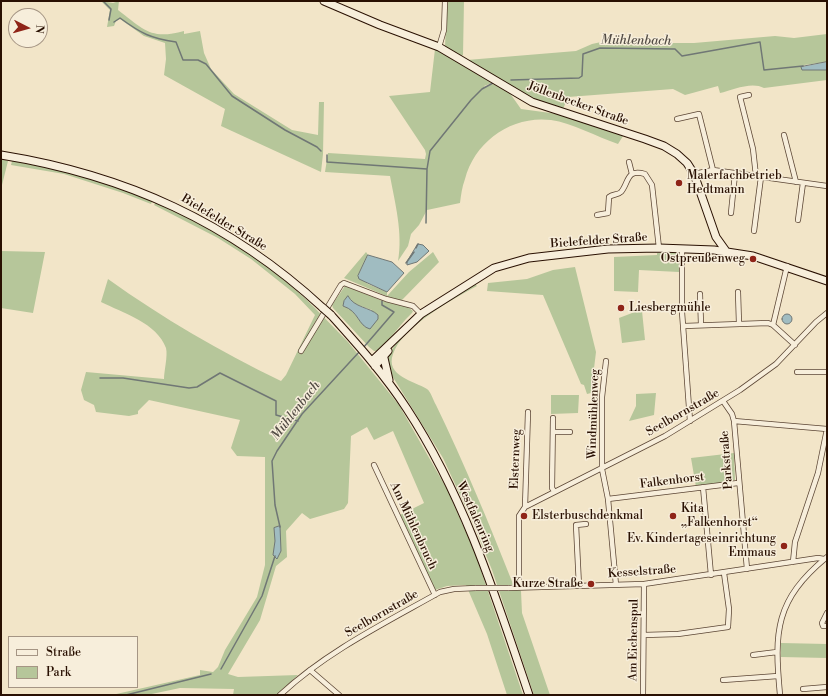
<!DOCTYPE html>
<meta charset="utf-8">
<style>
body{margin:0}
#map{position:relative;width:828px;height:696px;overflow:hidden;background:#f2e5c8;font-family:"Libre Bodoni",serif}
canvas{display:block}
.frame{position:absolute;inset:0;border:2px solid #291002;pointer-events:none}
.legend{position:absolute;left:8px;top:636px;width:130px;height:52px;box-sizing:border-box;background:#f7eedb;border:1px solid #a59584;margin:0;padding:5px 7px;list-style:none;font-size:12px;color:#291002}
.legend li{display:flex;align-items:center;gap:8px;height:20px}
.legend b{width:20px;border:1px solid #a59584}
.north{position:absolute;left:8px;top:8px;width:40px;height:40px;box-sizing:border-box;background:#f7eedb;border:1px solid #a59584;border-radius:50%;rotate:96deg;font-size:11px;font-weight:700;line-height:16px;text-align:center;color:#291002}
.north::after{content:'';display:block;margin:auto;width:14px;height:18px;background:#8f2418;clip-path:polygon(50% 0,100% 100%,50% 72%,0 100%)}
</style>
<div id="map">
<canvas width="828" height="696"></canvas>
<div class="frame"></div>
<ul class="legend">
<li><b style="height:5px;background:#f7eedb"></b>Straße</li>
<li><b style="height:11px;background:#b6c69a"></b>Park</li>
</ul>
<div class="north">N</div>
</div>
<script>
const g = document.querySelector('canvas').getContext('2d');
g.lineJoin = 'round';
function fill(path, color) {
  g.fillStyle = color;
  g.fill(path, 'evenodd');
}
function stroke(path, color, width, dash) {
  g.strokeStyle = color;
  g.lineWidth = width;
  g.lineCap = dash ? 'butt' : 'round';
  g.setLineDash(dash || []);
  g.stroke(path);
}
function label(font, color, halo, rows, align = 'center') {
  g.font = font + ' "Libre Bodoni",serif';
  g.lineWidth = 3;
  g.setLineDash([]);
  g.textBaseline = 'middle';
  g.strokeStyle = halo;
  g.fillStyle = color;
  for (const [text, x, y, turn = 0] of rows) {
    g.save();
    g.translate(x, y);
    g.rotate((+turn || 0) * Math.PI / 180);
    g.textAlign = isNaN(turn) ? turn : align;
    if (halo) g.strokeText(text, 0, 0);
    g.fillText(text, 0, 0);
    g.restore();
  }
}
fill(new Path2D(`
 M101,1L113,3L119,1L118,10C144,30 151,40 184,31V34L200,31L204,53L211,69L234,94L292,130L318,135L319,102H324L323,154L321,172L221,126L225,109L164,75L166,59L165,43L144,36L120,19L116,21L114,26L107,27L110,10Z
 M447,1H464L463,55L460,56L445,46Z
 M827,34V62L804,65L802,70H827V80L764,88C752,81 732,90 720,93L718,86L685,95L673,89L568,97L563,109L528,96L467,60L576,51L592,44L624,37L665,43H694L775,36L794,38Z
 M435,49L492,83L484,86L485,87L493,84L509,92L521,109L558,114L623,136L618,144C597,137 572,123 551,120C512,115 475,141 465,179C462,187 461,195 460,203L427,210L419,225L411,234L408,246L398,261C403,233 395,203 390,176L325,172L328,153L425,159L426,154L425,150L389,96L430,92Z
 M1,159L8,161L1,189Z
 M12,161L72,173L153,200L151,204L123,193L64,174L11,165Z
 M156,202L221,235L274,271L307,300L348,342L399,405L448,491L475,553L523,695H507L487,634L466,585L447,586L435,590L400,515L424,503L393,431L374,440L367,427L351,436L348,503L344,509L310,519L302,513L286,531L287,557L276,566L260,620L228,674L238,677L298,675L277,695H233L234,689L180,688L147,695H112L200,675V670L213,672L218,667L225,650L257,597L265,565V457L237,456L231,448L240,420L149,400L138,411V414L129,416L96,412L94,405L84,400L81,390L86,372L164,379C164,371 168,356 166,348C157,323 123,313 101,302L108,279C164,319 219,351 281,381L286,375L315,315L295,294L251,259L218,238L154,205Z
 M1,251L45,252L33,313L1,308Z
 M366,252L368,255L358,276L368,284L387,292V296L409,272L433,252L439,262L402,300L398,301L344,278Z
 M657,253H679V272L639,270L638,292L614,291V257L657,255Z
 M575,267L596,352L591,393L587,394L584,385L581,384L543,295L487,291L488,283L527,279L553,270Z
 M474,283L477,286C453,299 402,327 393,354C385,376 414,381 427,389C431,392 433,400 436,405C464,463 489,523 513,584L521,591L522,613L550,695H534L492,570L473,523L443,458L391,374L387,357C409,321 439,305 474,283Z
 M345,286L383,301L408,307L413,311L412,313L406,319L379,351H374L369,347L333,308L332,305ZM348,297L355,304L372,310L365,327L351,309L343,306Z
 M640,310L642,311L645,340L622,343L619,318Z
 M656,393L654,415L629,421L636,406V394Z
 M551,395H579L578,413L551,414Z
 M734,453L735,480L696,487L691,458Z
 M781,643L827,644V658L781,657Z`), '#b6c69a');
const water = new Path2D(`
 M827,62V70H802L801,67Z
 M418,244L423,245L429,251L417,262L407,265V262Z
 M368,255L392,262L404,273L387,292L359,279L358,276Z
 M348,296C354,308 370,307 378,315V319L370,329C358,326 359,311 343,306L344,301Z
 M782 319a5 5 0 1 1 10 0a5 5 0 1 1-10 0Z
 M280,526L281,551L277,559L273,555L275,541L274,528Z`);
fill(water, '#a0bcc1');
stroke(water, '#707775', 1);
stroke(new Path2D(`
 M103,1L111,9L109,20
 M114,22L120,18C142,34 150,38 176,42L183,60H198L206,64L232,96L285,130L317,147L321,151
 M511,80L579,78L582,76L583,54L600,48L675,49L682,56L760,42L764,70L803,66
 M327,155V162L427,169
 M426,223L427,169L430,151L471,100L482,89L493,83
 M416,248L418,244
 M406,263L414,252
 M363,348L394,312L382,305V301
 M100,378H123L189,388L197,387L220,373L276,401V415L298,421
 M280,527L275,505L272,461L277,451L302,414L360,351
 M221,669L262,596L275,556
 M126,695L211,674`), '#707775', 1.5);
const street = new Path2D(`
 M439,47L444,30L445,1
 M749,95L740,97L753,149L756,176
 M677,119L699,114L713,170
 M784,135L796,182
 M629,162L632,174
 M694,174L713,170L827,186
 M731,213L735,174
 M597,215L608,213L609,197C613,194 618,195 621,192C629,183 626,168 645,174L652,185L659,248
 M798,220L803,183
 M754,231L761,177
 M682,249V312L690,421
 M787,266L773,325L795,345
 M738,292L739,324
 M700,294L701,325
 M684,326L768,323L773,325
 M301,351L341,285L344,283L386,299L413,306L421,314
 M606,361L602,397V469L608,499L616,585
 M797,372H827
 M723,401L732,414L734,421L747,569
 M553,418L552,488L554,491
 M734,421L827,429
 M553,432H570
 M374,465L435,595
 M703,487L711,575
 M608,499L738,483
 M525,507L528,412
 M793,562L795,542L818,473L827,429
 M579,586L576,525L586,524
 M519,587V516L525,507L665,436L740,390L776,364L816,322L827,313
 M508,588L644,584L818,558L824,559
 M827,613L822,623L823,626H827
 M644,635L678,634L728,627L729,609L724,573
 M753,655L777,652
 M310,670L339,695
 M723,680L778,676
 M803,689L827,687
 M280,695C326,652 385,623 440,592L454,589L476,588
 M643,695L644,584
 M780,695C774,631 775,600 827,557`);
const secondary = new Path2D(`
 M324,1L380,25L439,47L532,102L645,139L664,146L677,154L687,163L694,174L716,237L726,251
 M1,155C125,175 230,222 323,308
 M331,315C358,345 385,375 407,409C464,496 496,597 529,695
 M384,358L389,380
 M372,361L421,314L494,268L529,258L608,249L659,248L714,250L753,256L827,281
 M375,366L388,351`);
stroke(street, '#5b4534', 6);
stroke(secondary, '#291002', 9);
stroke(street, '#f7eedb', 4.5);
stroke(secondary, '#f7eedb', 7);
const streetBridge = new Path2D(`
 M476,588H508`);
const secondaryBridge = new Path2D(`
 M323,308L331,315`);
stroke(streetBridge, '#5b4534', 6, []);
stroke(secondaryBridge, '#291002', 9, []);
stroke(streetBridge, '#f7eedb', 4.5);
stroke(secondaryBridge, '#f7eedb', 7);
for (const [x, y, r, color] of [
 [679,183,4,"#8f2418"],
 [753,259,4,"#8f2418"],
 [621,308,4,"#8f2418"],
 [524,516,4,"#8f2418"],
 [673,516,4,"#8f2418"],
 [784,546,4,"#8f2418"],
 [591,584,4,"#8f2418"]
]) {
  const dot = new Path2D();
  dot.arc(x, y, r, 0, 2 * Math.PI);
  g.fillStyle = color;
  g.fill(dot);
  stroke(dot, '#f7eedb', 1.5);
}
label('12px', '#291002', '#f7eedb', [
 ["Jöllenbecker Straße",578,104,20],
 ["Bielefelder Straße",224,223,31],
 ["Bielefelder Straße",599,241,-4],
 ["Seelbornstraße",683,413,-30],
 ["Windmühlenweg",594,414,-88],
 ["Elsternweg",516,459,-88],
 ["Parkstraße",727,460,-94],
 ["Falkenhorst",672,481,-7],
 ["Westfalenring",475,517,66],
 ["Am Mühlenbruch",413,526,65],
 ["Kesselstraße",642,572,-4],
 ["Seelbornstraße",382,614,-30],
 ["Am Eichenspul",634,640,-89]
]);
label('12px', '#291002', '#f7eedb', [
 ["Malerfachbetrieb",687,176],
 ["Hedtmann",687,190],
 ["Ostpreußenweg",745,259,"right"],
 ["Liesbergmühle",629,308],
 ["Kita",681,509],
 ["„Falkenhorst“",681,523],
 ["Elsterbuschdenkmal",532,516],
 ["Ev. Kindertageseinrichtung",776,539,"right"],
 ["Emmaus",776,553,"right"],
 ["Kurze Straße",583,584,"right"]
], 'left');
label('italic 13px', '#534c45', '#f7eedb', [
 ["Mühlenbach",636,41,1],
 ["Mühlenbach",296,411,-52]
]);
</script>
